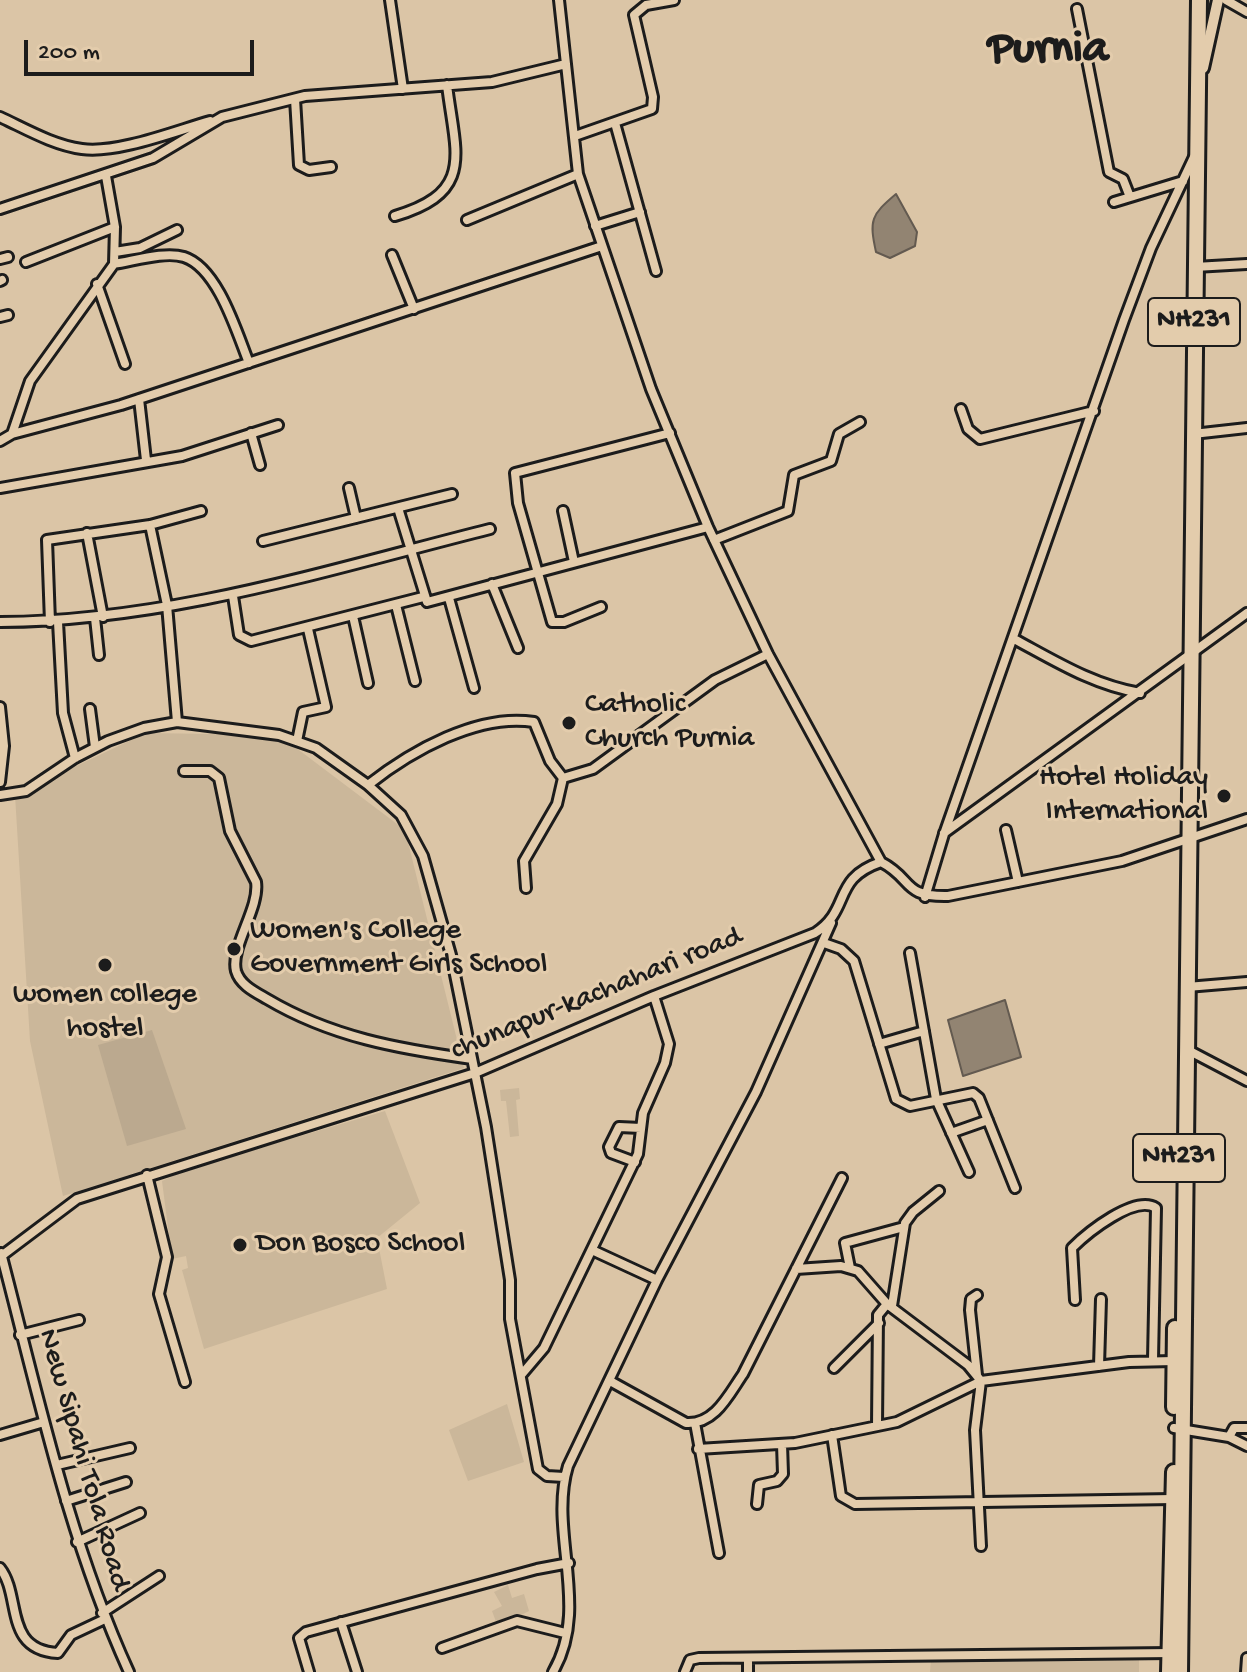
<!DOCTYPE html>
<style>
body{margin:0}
#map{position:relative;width:1247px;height:1672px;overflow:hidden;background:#dbc5a6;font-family:"Gochi Hand",sans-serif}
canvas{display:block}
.scale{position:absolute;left:24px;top:40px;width:230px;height:36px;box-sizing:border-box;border:4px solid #1c1c1c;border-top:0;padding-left:10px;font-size:24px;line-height:28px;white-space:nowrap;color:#1c1c1c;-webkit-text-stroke:6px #e3ccac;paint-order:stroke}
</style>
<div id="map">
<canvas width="1247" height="1672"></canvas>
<div class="scale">200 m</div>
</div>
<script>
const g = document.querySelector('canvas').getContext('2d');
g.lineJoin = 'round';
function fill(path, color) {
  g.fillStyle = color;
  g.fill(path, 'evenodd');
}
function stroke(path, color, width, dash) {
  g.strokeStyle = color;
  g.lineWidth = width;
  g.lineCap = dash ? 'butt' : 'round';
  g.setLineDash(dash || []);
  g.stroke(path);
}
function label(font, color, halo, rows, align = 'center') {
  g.font = font + ' "Gochi Hand",sans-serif';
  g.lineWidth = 6;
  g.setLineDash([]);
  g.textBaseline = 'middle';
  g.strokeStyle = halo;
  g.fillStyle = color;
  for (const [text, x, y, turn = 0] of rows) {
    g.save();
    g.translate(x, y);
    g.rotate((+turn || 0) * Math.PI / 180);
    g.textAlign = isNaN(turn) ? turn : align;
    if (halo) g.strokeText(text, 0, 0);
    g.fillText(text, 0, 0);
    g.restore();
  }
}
fill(new Path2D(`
 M146,733L279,735L405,830L464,1068L63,1196L30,1041L15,795Z
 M519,1088L520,1099L516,1100L519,1136L510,1137L506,1101H501L500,1090Z
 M385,1111L420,1203L377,1238L387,1289L204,1349L182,1270L188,1268L186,1256L172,1259L162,1181L189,1169Z
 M507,1404L524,1462L468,1481L449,1430Z
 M508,1585L512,1598L524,1594L529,1611L498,1627L492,1611L502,1606L494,1592Z
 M931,1658H1139V1672H930Z`), '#cbb79a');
fill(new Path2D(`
 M152,1030L186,1129L127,1146L98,1045Z`), '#bba98f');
const water = new Path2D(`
 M896,194L917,232L915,246L890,258L876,252C869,220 871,215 896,194Z
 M1005,1000L1021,1057L963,1076L948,1020Z`);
fill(water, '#928472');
stroke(water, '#635a50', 2);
const minor = new Path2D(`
 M390,0L403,89
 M559,0L578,174L651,389L708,527L768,654L881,862
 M1226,0L1247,12
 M1077,9L1109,172L1123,179L1130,197
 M295,99L299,165L309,170L331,167
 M0,117C26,129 53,145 82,149C117,154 175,131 210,121
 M615,123L656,271
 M575,136L652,109L653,97L634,15L646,5L674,0
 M1114,202L1183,181
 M0,209L153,158L222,117L305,96L492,82L566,64
 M395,216C476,192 455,153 447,85
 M467,220L578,174
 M595,226L640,212
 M115,252L140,248L177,230
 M392,255L414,309
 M0,259L8,257
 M26,262L115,227
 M114,264C134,261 165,251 184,257C218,268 237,333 249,363
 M1195,267L1247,264
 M0,281L2,280
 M97,284L125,364
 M0,317L8,315
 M139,399L146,460
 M961,409L968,429L980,439L1094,411
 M251,433L260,465
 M12,434L30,381L114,264L115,227L106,176
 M1193,434L1247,428
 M0,441L12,434L121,405L602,246
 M0,488L182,456L278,425
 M349,488L356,518
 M398,508L427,602L708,527
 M563,511L574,562
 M150,525L167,605L177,722
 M87,533L103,617
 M714,540L788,511L794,475L831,461L839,434L860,422
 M263,541L452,494
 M492,584L518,648
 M233,596L239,635L251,641L423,597
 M449,598L474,688
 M396,605L415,681
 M601,607L564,622H552L518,503L515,473L670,433
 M353,616L368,683
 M95,618L99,655
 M0,622C169,621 327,570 490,529
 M50,622L47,540L150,525L201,511
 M58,622L63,713L75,758
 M1014,639C1055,661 1093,685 1140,693
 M0,707L4,746L0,782
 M90,709L95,747
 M297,741L303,712L326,707L308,629
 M184,771H210L219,778L230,831L256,882C260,908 230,947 236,971C240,985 255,992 267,999C331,1037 399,1049 472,1059
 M368,785C411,751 478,713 534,722L550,761L563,778L593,769L715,680L768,654
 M0,795L26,791L75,758L108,741L144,728L177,722L279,735L316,748L368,785L401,815L423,856L451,955L486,1127L510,1280V1319L538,1469L547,1476L564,1477
 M1006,830L1018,882
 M944,833L1247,613
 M526,888L524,861L557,804L563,778
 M925,897L944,834L1124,320L1151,248L1194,157
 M824,943L841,949L854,961L896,1099L910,1106L973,1093L979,1098L1015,1188
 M910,953L936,1099L969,1172
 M1187,987L1247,982
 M879,1044L924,1031
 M1186,1049L1247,1081
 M951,1133L988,1120
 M635,1162L611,1153L609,1147L619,1127L641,1128
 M147,1175L167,1257L159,1294L185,1382
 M592,1250L657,1280
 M1,1253C38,1394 68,1538 129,1672
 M0,1257L77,1199L475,1073L654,996L815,933C852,909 831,879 881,862C914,879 901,897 948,896L1122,861L1247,819
 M850,1268L845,1243L904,1227
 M796,1269L841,1266L858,1271L887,1304L968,1365L981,1381L975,1430L981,1546
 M1075,1300L1072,1248C1087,1233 1135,1194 1156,1208L1153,1360
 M892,1306L905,1223L913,1212L939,1191
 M20,1335L79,1320
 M1099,1366L1101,1299
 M834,1368L879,1323
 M522,1374L544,1348L638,1154L643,1113L665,1063L669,1044L654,996
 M977,1375L970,1310L971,1299L977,1295
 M610,1381L686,1423C715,1425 729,1394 743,1374L842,1178
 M695,1423L719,1553
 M877,1426L878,1315L887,1304
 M1174,1428L1229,1437L1247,1446
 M0,1435L44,1422
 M832,1435L841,1496L855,1504L1173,1499
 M1229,1437L1234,1428H1247
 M698,1449L795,1443L897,1422L981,1381L1129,1362L1174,1361
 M57,1465L130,1448
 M66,1501L126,1482
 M757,1504L759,1485L777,1481L783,1474L782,1444
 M77,1542L140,1513
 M0,1568C22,1596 3,1650 58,1653L71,1635L105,1619
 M102,1613L159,1576
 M341,1622L357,1672
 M442,1648L517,1621L565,1633
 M748,1659V1672
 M309,1672L299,1638L306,1632L537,1569L569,1563
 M553,1672C591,1607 548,1532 568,1466L657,1280L756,1092L831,923
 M685,1672L690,1660L699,1658L1172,1653
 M1246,1672L1247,1658`);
const tertiary = new Path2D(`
 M1203,68L1218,0`);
const trunk = new Path2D(`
 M1174,1407L1175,1328
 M1169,1672L1174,1472
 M1180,1672L1199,0`);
stroke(minor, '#1c1c1c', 14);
stroke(tertiary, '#1c1c1c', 16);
stroke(trunk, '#1c1c1c', 20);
stroke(minor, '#e3ccac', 8);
stroke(tertiary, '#e3ccac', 10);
stroke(trunk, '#e3ccac', 14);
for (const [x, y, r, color] of [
 [569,723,8,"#1c1c1c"],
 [1224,796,8,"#1c1c1c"],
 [234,949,8,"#1c1c1c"],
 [105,965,8,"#1c1c1c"],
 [240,1245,8,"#1c1c1c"]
]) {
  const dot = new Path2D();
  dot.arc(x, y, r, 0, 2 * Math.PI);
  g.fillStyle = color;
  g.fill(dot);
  stroke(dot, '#e3ccac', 3);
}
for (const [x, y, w] of [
 [1194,322,92],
 [1179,1158,92]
]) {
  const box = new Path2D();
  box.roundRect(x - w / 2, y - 24, w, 48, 6);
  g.fillStyle = '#e3ccac';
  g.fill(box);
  stroke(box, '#1c1c1c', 2);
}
label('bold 28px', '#1c1c1c', null, [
 ["NH231",1194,322],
 ["NH231",1179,1158]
]);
label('30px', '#1c1c1c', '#e3ccac', [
 ["Catholic",585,706],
 ["Church Purnia",585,740],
 ["Hotel Holiday",1208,779,"right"],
 ["International",1208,813,"right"],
 ["Women's College",250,932],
 ["Government Girls School",250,966],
 ["women college",105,996,"center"],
 ["hostel",105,1030,"center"],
 ["Don Bosco School",256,1245]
], 'left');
label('30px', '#1c1c1c', '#e3ccac', [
 ["chunapur-kachahari road",597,995,-22],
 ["New Sipahi Tola Road",82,1460,74]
]);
label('bold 46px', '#1c1c1c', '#e3ccac', [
 ["Purnia",1048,52]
]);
</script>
